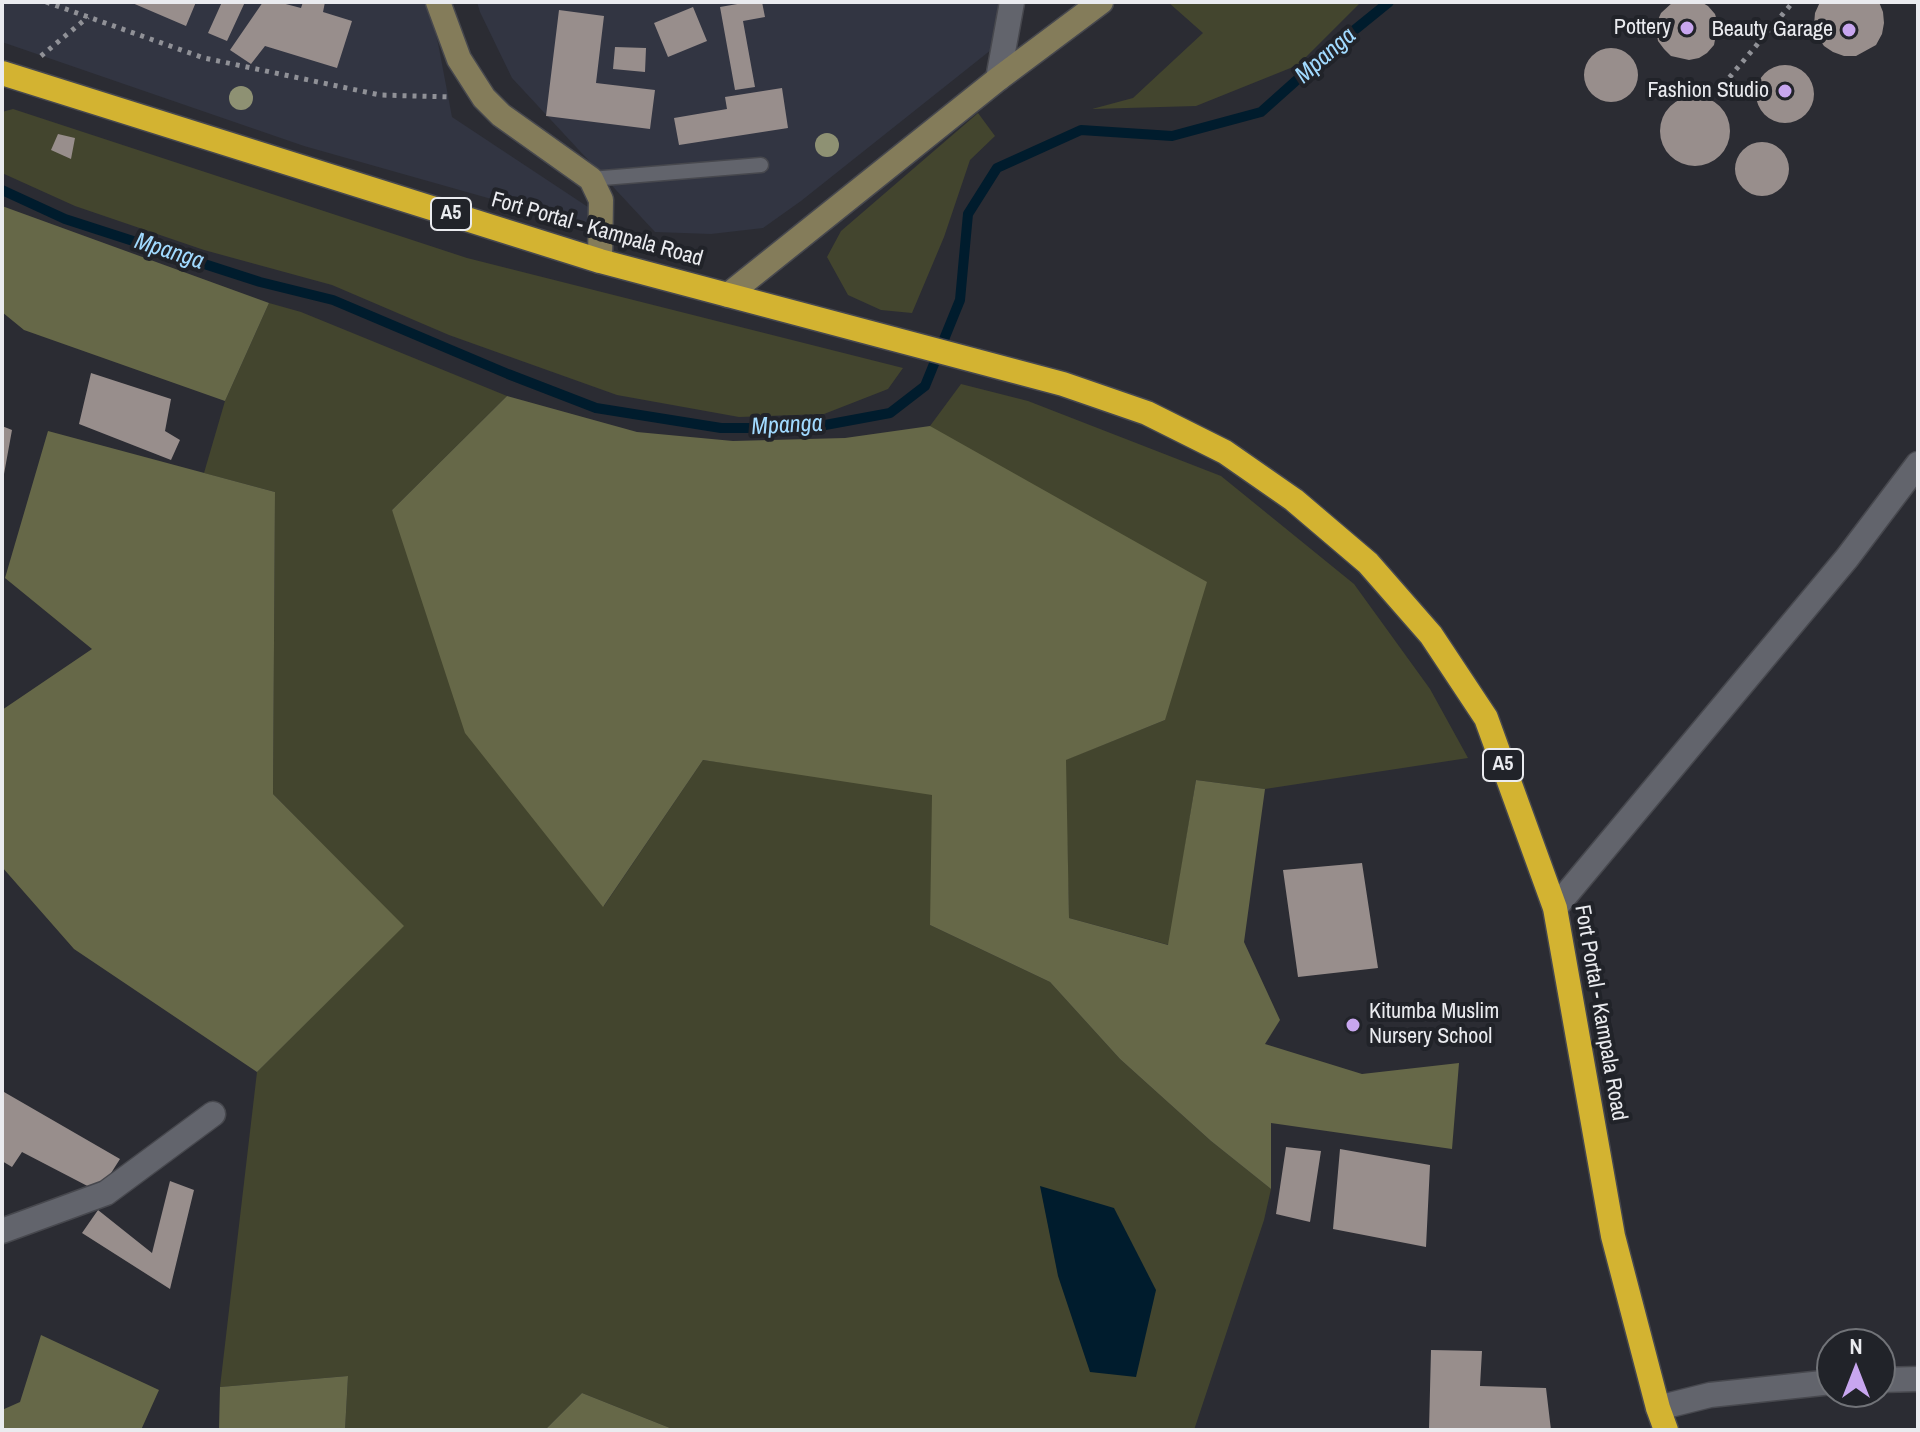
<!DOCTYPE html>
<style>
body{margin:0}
#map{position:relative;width:1920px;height:1432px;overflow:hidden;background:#2b2c33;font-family:"Archivo Narrow",sans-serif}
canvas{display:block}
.frame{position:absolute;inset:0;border:4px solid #eaebef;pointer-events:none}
.north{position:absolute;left:1816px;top:1328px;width:80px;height:80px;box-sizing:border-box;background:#212329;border:2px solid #717378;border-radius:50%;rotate:0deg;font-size:22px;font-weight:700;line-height:32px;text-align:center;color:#eaebef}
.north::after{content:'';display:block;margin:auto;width:28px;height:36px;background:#c8a6ef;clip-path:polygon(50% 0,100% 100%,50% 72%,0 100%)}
</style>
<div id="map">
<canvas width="1920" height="1432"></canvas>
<div class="frame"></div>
<div class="north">N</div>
</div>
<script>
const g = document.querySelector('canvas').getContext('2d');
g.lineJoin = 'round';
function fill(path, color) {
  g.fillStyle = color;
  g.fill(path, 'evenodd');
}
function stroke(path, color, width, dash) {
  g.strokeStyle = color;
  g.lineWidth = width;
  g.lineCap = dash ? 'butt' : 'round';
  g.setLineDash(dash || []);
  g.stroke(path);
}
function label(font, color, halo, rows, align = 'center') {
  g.font = font + ' "Archivo Narrow",sans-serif';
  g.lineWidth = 8;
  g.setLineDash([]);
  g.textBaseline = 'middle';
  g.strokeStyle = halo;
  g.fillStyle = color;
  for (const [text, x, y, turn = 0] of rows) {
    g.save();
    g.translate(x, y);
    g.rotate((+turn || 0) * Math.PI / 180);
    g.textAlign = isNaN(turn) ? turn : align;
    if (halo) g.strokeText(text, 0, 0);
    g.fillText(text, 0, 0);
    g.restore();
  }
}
fill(new Path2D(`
 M2,2H427L438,43L452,117L597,213L594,228L304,146L2,42Z
 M477,2H1012L1006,38L801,201L763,228L711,234L655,232L512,78L480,12Z`), '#323542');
fill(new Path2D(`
 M1168,2H1361L1298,65L1196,106L1092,109L1133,98L1203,33Z
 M13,109L467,258L903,368L888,389L824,414L739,417L617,395L449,335L332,285L204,250L75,206L2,173V112Z
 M978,113L995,136L970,160L944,237L912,313L881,310L848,295L827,257L841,231Z
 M269,303L301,312L507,396L392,510L604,906L703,760L960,796L930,925L1050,982L1120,1059L1211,1141L1271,1189L1264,1220L1194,1430H675L582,1393L545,1430H345L348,1376L220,1387L257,1072L403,926L273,794L275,492L204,473L225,401Z
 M961,384L1028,401L1221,476L1354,584L1430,689L1468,758L1265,789L1196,780L1169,945L1069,918L1065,760L1165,720L930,426Z`), '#43452e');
fill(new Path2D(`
 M2,206L269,303L225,401L24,330L2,312Z
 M507,396L637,432L733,441L845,438L930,426L1207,582L1165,720L1066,760L1069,918L1168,945L1196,780L1265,789L1244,942L1280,1020L1265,1044L1362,1074L1459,1063L1452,1149L1271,1123V1189L1211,1141L1120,1059L1050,982L930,925L932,795L703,760L603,907L465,733L392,510Z
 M48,431L275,492L273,794L404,926L257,1072L74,949L2,867V710L92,649L5,578Z
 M41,1335L159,1390L141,1430H2V1410L20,1402Z
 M348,1376L345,1430H219L220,1387Z
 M582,1393L675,1430H545Z`), '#666848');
fill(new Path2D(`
 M1040,1186L1114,1208L1156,1290L1136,1377L1090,1372L1058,1276Z`), '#001c2d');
stroke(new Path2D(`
 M2,190L65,219L260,282L333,300L508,374L596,408L721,428H809L890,413L925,386L960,300L968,214L997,168L1081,130L1172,136L1261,112L1336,45L1389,2`), '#001c2d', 10);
fill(new Path2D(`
 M130,2H196L186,26Z
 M222,2H245L227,41L208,33Z
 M263,2H278L301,8L303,2H325L323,12L352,21L337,68L265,46L251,64L230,50Z
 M749,2H762L765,17L743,21L755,87L735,90L720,7Z
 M1673,2H1701L1708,6L1715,14L1718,24L1714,45L1707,53L1699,58L1689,60L1671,56L1664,49L1658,41L1656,31L1657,22L1661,13Z
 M1820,2H1879L1883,12L1884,23L1882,34L1876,45L1856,56H1844L1833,52L1824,46L1817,36L1814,25L1815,13Z
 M693,7L707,41L668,57L654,23Z
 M559,10L604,16L596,83L655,90L650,129L546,116Z
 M615,47L646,48L645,72L613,69Z
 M1584 75a27 27 0 1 1 54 0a27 27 0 1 1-54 0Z
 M1756 94a29 29 0 1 1 58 0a29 29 0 1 1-58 0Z
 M782,88L788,128L679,145L674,118L727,109L725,97Z
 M1660 131a35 35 0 1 1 70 0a35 35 0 1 1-70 0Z
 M58,134L75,138L71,159L51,150Z
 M1735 169a27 27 0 1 1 54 0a27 27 0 1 1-54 0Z
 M91,373L171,399L165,431L180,440L171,460L79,424Z
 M2,426L12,430L4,474H2Z
 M1362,863L1378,968L1298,977L1283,870Z
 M4,1092L120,1159L99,1192L22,1152L12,1167L2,1161V1095Z
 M1286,1147L1321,1151L1310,1222L1276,1214Z
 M1340,1149L1430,1165L1426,1247L1333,1229Z
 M170,1181L194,1190L170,1289L82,1233L98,1210L152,1253Z
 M1431,1350L1482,1351L1480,1386L1546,1388L1551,1430H1429Z`), '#988e8c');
const lane = new Path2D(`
 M591,179L761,165`);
const street = new Path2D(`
 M998,79L1012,2
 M1555,908L1847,558L1918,464
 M2,1231L106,1193L213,1114
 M1880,1380L1918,1379
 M1658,1408L1710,1395L1832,1382`);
const secondary = new Path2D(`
 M438,2L459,59L484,98L501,115L591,179L601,200L600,261
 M728,295L998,79L1101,2`);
const highway = new Path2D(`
 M2,73L600,261L1063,384L1147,413L1225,452L1294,500L1368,563L1431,635L1486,718L1555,908L1613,1236L1658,1408L1666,1430`);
stroke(lane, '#47484e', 17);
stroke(street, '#47484e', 27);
stroke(secondary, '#47484e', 27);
stroke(highway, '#47484e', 27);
stroke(new Path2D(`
 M46,2L204,58L380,95L451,97
 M41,56L88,17
 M1723,85L1793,2`), '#909197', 5, [4, 6]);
stroke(lane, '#62646c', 14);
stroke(street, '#62646c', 24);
stroke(secondary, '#847c5a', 24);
stroke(highway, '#d3b331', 24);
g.fillStyle = '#8e9173';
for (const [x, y] of [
 [241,98],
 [827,145]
]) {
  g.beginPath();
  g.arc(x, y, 12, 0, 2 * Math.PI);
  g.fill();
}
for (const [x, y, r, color] of [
 [1687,28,8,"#c8a6ef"],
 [1849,30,8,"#c8a6ef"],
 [1785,91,8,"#c8a6ef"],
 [1353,1025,8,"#c8a6ef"]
]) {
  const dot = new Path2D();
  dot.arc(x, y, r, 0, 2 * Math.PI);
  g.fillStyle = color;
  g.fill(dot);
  stroke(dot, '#212329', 3);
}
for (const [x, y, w] of [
 [451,214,40],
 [1503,765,40]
]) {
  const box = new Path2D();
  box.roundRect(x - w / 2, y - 16, w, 32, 6);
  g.fillStyle = '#212329';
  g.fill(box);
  stroke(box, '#eaebef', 2);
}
label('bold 20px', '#eaebef', null, [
 ["A5",451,214],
 ["A5",1503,765]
]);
label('22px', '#eaebef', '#212329', [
 ["Pottery",1671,28],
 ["Beauty Garage",1833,30],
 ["Fashion Studio",1769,91],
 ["Kitumba Muslim",1369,1012,"left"],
 ["Nursery School",1369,1037,"left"]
], 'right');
label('22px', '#eaebef', '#212329', [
 ["Fort Portal - Kampala Road",597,230,16],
 ["Fort Portal - Kampala Road",1600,1013,80]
]);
label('italic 24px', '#a1daff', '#212329', [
 ["Mpanga",1326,56,-41],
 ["Mpanga",169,252,18],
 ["Mpanga",787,426,-3]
]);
</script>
